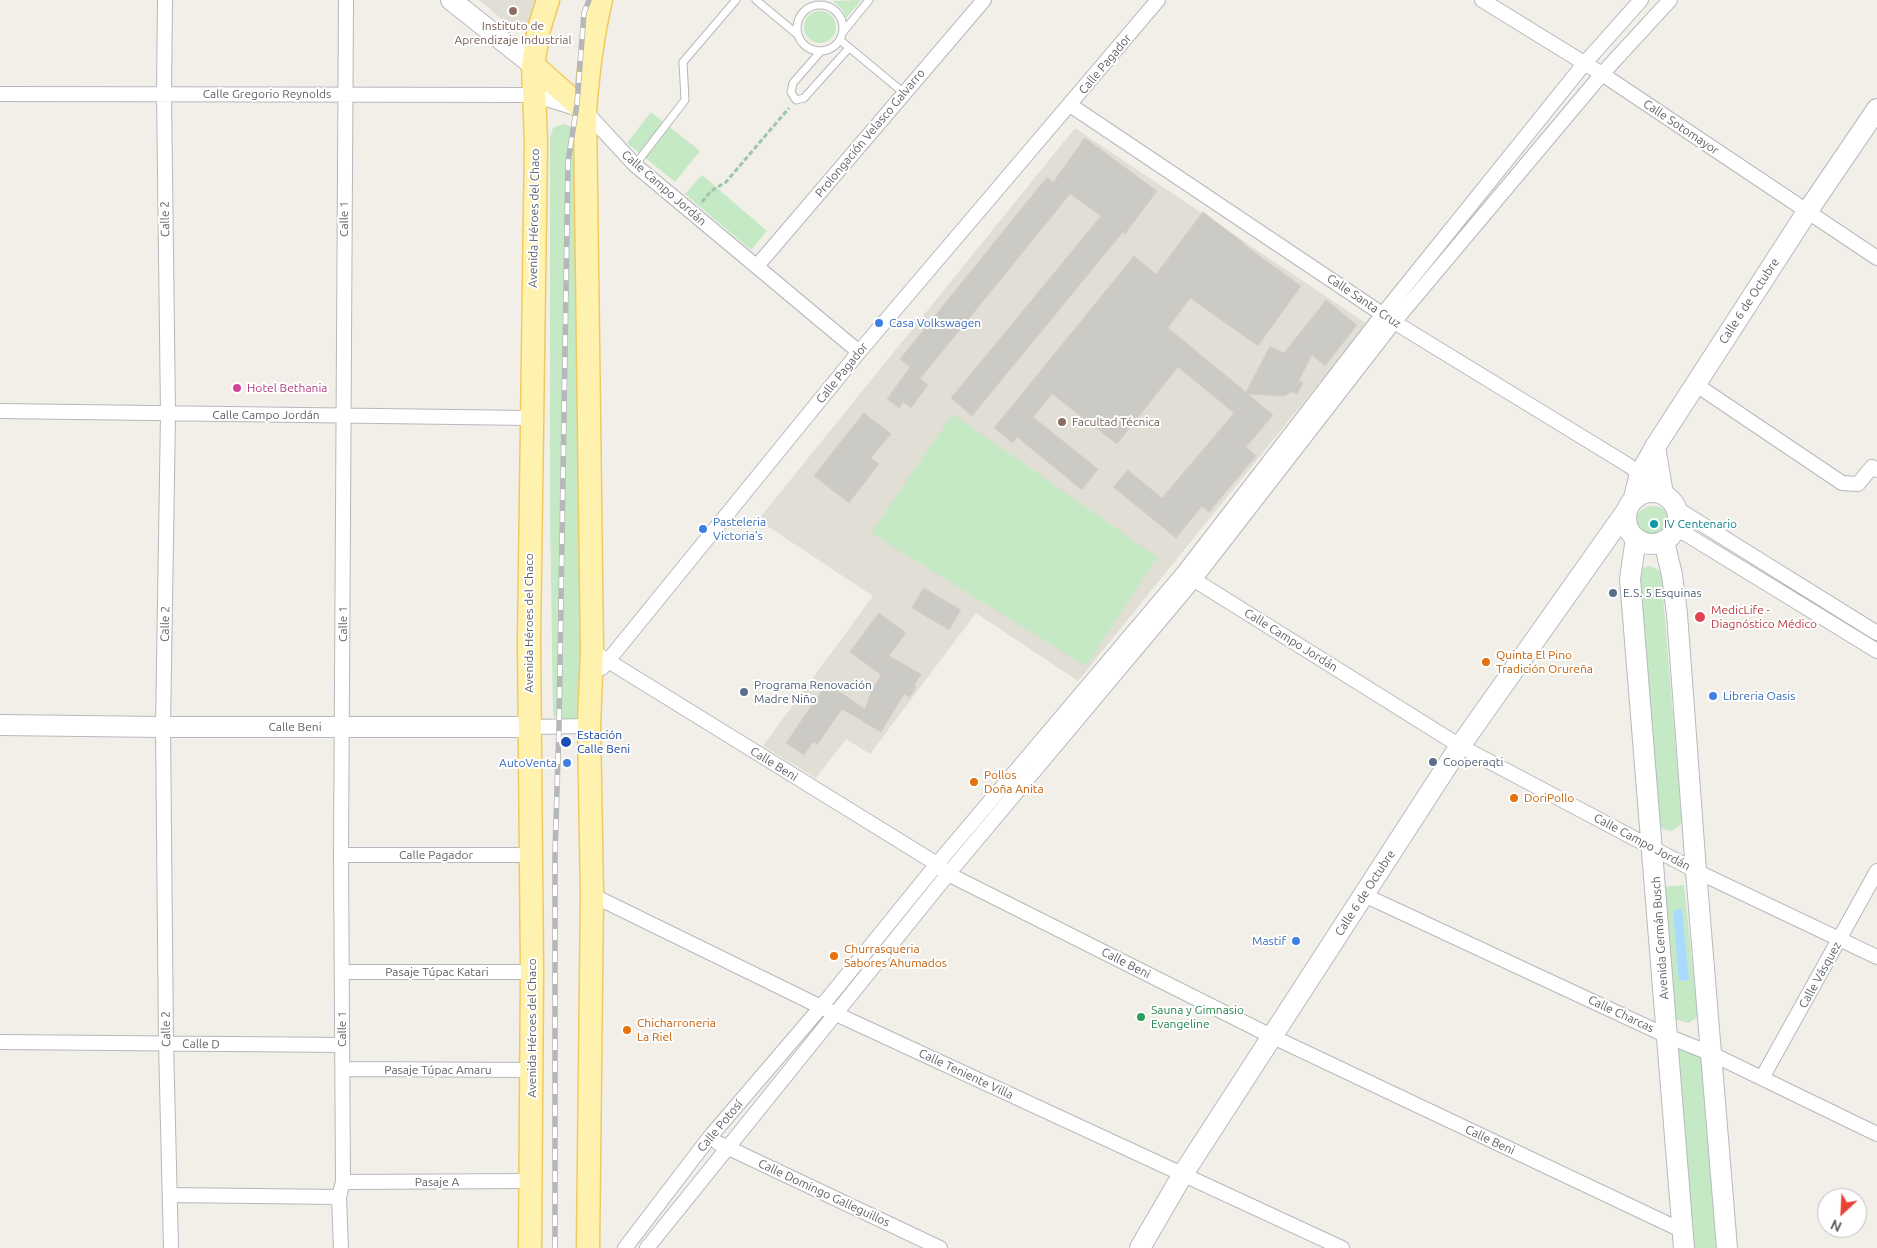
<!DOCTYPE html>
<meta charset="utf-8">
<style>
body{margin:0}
#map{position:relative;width:1877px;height:1248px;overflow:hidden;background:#f1efe8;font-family:Ubuntu,sans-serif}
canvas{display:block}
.north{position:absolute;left:1817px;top:1188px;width:50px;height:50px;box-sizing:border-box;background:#fff;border:1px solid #bfc1c3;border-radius:50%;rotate:205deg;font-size:14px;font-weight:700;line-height:20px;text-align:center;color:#5f6368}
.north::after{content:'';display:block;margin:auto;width:18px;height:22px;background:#ea4335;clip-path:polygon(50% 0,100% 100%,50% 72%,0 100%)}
</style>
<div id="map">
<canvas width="1877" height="1248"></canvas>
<div class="north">N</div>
</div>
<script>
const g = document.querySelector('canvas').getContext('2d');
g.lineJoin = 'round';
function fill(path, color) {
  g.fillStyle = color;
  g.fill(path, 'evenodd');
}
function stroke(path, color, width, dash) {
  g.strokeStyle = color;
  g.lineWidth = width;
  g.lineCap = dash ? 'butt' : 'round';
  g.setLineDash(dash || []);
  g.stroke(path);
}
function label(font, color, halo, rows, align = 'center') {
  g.font = font + ' Ubuntu,sans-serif';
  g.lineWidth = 4;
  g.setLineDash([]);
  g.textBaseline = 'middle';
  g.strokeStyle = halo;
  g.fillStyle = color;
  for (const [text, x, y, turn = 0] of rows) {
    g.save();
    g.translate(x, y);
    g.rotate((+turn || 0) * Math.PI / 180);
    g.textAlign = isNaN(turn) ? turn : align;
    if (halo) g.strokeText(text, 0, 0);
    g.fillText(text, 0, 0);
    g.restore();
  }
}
fill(new Path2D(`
 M479,0H537L532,22L520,31L511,27Z
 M1075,128L1367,324L1078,681L976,613L870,754L846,739L816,778L763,746L873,596L758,520Z`), '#e1ded6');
fill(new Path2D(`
 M861,0L846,18L843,10L833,1Z
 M804 27a16 16 0 1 1 32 0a16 16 0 1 1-32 0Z
 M651,112L700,151L675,182L627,143Z
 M564,124L579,130L584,709L579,720L570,721L553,716L550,509V138L553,128Z
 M702,175L767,231L751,250L685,194Z
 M953,414L1157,557L1086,666L871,533Z
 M1635 524a18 18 0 1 1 36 0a18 18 0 1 1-36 0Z
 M1649,566L1655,568L1661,572L1682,823C1674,833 1666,833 1657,824L1639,573L1643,568Z
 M1684,885L1698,1017L1688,1023L1675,1019L1663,887Z
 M1677,1046L1704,1057L1720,1248H1692Z`), '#c5e8c5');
fill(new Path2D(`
 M1682,909L1689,980L1679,981L1673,910Z`), '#aadaff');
const building = new Path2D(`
 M1085,138L1157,191L1125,234L1123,232L972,416L951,398L1101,216L1070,194L920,379L928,385L911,408L903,402L899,408L887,399L910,367L900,359L1047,177L1053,182Z
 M1203,212L1244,243L1243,244L1301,286L1258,346L1190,298L1168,328L1246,392L1270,346L1284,353L1326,300L1357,325L1325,366L1312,355L1299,380L1303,383L1297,394L1292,392L1284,396L1248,394L1273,415L1246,447L1256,456L1209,512L1202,506L1176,538L1113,487L1128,470L1162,498L1234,413L1178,367L1117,444L1052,394L1033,417L1098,469L1082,490L1017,437L1013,443L994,428L1134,256L1156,274Z
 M864,413L891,434L871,458L879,464L849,503L814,476Z
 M924,588L961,610L949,630L912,608Z
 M879,613L906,633L889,656L921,674L914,686L916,687L910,697L904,694L881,732L842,709L817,745L813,742L804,755L786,743L827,683L865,709L872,690L881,675L850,652Z`);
fill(building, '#cccac5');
stroke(building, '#d6d1c6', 1);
const lane = new Path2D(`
 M756,0L798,35
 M797 28a23 23 0 1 1 46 0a23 23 0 1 1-46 0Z
 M843,32L869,0
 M840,40L904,93
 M821,51L793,83L791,92L796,100L804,98L849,48
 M635,165L685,100L683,62L736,0`);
const street = new Path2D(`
 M165,0L164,93L168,414L163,727L166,1043L171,1248
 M1482,0L1602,74L1877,258
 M0,94L534,95L585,111L635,165L859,352
 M1070,105L1394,322L1628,465L1640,474L1659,493
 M757,266L984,0
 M1695,384L1842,483L1858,484L1872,467L1877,470
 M0,411L531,418
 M1676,508L1877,633
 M1676,528L1877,651
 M1188,576L1460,746L1696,871L1877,957
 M592,651L937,864L948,874L1271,1036L1683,1231
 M602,668L859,352L1158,0
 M529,727L589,726
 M341,855H530
 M592,895L821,1007L1342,1248
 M1364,895L1667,1036L1712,1054L1877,1134
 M343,972H532
 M0,1042L342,1045
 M343,1069L532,1070
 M1762,1078L1877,871
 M718,1143L940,1248
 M343,1182L531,1181
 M170,1195L339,1197
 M341,1248L339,1197L343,1182L341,855L346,0
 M625,1248L709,1138L821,1007L937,864L1184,572L1383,314L1584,64L1641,0
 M647,1248L948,874L1194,580L1394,322L1602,74L1670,0`);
const secondary = new Path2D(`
 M451,0L533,65
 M1655,447L1663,494
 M1626 518a26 26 0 1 1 52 0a26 26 0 1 1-52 0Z
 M1634,498L1640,474L1655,447L1807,212L1877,109
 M1636,538L1630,579L1684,1248
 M1664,541L1672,575L1677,614L1696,871L1727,1248
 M0,725L163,727H529
 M1140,1248L1183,1174L1460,746L1627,510`);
const primary = new Path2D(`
 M533,65L585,111
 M530,1248L532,972L529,640L536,142L533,65L539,29L548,0
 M588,1248L592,895L589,726L592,651L585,111C588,73 592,37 601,0`);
stroke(lane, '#b5b8bc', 9);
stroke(street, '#b5b8bc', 16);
stroke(secondary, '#b6babf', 22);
stroke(primary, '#f2c960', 25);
stroke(new Path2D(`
 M702,202L711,191L726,182L789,108`), '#9cc7a9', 3, [5, 2.5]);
stroke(lane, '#fff', 7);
stroke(street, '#fff', 14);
stroke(secondary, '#fff', 20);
stroke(primary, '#fff2af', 22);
const rail = new Path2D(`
 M555,1248V853L559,727L568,162L577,104L584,13L589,0`);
stroke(rail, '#b6b7b8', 5.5);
stroke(rail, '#fff', 4, [11]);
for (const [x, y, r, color] of [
 [513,11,5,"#8d6e63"],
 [879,323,5,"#3f7fe0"],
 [237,388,5,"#d1479c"],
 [1062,422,5,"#8d6e63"],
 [1654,524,5,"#0f9aa8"],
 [703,529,5,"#3f7fe0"],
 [1613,593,5,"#5c6f8a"],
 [1700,617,6,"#e0444e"],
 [1486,662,5,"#e8710a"],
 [744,692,5,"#5c6f8a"],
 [1713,696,5,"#3f7fe0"],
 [566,742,6,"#1a4fb4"],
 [1433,762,5,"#5c6f8a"],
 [567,763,5,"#3f7fe0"],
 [974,782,5,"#e8710a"],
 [1514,798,5,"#e8710a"],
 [1296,941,5,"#3f7fe0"],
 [834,956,5,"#e8710a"],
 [1141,1017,5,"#2e9e5b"],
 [627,1030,5,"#e8710a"]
]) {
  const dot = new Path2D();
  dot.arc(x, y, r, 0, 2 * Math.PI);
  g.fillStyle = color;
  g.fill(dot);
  stroke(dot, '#fff', 2);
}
label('12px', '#785e54', '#fff', [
 ["Instituto de",513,26],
 ["Aprendizaje Industrial",513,40],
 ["Facultad Técnica",1072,422,"left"]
]);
label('12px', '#5f6368', '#fff', [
 ["Calle Pagador",1105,64,-50],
 ["Calle Gregorio Reynolds",267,94],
 ["Calle Sotomayor",1681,127,34],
 ["Prolongación Velasco Galvarro",870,133,-50],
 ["Calle Campo Jordán",664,188,41],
 ["Avenida Héroes del Chaco",534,218,-89],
 ["Calle 2",165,219,-91],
 ["Calle 1",344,219,-90],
 ["Calle Santa Cruz",1364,301,34],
 ["Calle 6 de Octubre",1749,301,-57],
 ["Calle Pagador",842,373,-51],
 ["Calle Campo Jordán",266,415],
 ["Avenida Héroes del Chaco",529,623,-90],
 ["Calle 2",165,624,-89],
 ["Calle 1",343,624,-90],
 ["Calle Campo Jordán",1291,640,32],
 ["Calle Beni",295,727],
 ["Calle Beni",774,764,32],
 ["Calle Campo Jordán",1642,842,28],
 ["Calle Pagador",436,855],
 ["Calle 6 de Octubre",1365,893,-57],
 ["Avenida Germán Busch",1660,938,-94],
 ["Calle Beni",1126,963,27],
 ["Pasaje Túpac Katari",437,972],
 ["Calle Vásquez",1820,975,-61],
 ["Calle Charcas",1621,1014,25],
 ["Avenida Héroes del Chaco",532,1028,-90],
 ["Calle 2",166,1029,-91],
 ["Calle 1",342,1029,-90],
 ["Calle D",201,1044,1],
 ["Pasaje Túpac Amaru",438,1070],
 ["Calle Teniente Villa",966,1074,25],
 ["Calle Potosí",720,1126,-50],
 ["Calle Beni",1490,1140,25],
 ["Pasaje A",437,1182],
 ["Calle Domingo Galleguillos",824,1193,25]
]);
label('12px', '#366cbe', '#fff', [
 ["Casa Volkswagen",889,323],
 ["Pasteleria",713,522],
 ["Victoria's",713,536],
 ["Libreria Oasis",1723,696],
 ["AutoVenta",557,763,"right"],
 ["Mastif",1286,941,"right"]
], 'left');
label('12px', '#b23c85', '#fff', [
 ["Hotel Bethania",247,388]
], 'left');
label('12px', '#0d838f', '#fff', [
 ["IV Centenario",1664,524]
], 'left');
label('12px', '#4e5e75', '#fff', [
 ["E.S. 5 Esquinas",1623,593],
 ["Programa Renovación",754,685],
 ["Madre Niño",754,699],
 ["Cooperaqti",1443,762]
], 'left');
label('12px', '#be3a42', '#fff', [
 ["MedicLife -",1711,610],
 ["Diagnóstico Médico",1711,624]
], 'left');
label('12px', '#c56008', '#fff', [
 ["Quinta El Pino",1496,655],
 ["Tradición Orureña",1496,669],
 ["Pollos",984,775],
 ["Doña Anita",984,789],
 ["DoriPollo",1524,798],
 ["Churrasqueria",844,949],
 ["Sabores Ahumados",844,963],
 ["Chicharroneria",637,1023],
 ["La Riel",637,1037]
], 'left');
label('12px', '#164399', '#fff', [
 ["Estación",577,735],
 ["Calle Beni",577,749]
], 'left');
label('12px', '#27864d', '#fff', [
 ["Sauna y Gimnasio",1151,1010],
 ["Evangeline",1151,1024]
], 'left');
</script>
